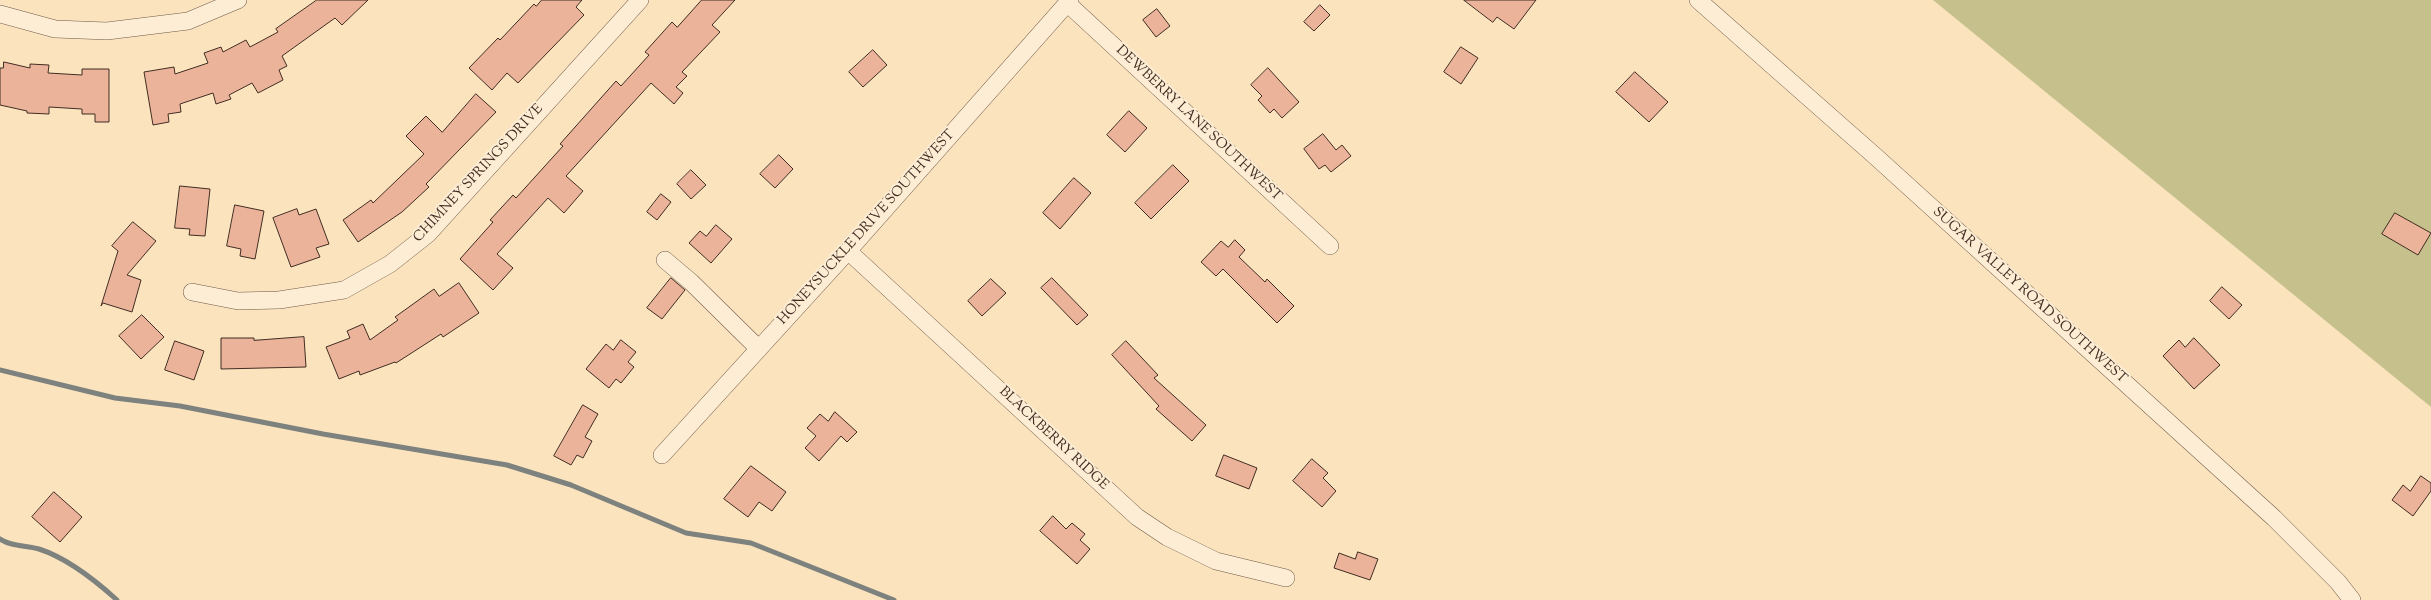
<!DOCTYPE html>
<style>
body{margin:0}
canvas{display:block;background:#fbe3bd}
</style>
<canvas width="2431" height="600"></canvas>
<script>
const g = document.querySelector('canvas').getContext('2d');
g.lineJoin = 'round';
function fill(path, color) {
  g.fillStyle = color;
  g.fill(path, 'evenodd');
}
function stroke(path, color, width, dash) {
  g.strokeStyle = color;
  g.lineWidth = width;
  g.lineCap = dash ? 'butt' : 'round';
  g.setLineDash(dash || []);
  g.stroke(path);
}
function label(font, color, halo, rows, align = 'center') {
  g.font = font + ' "Sorts Mill Goudy",serif';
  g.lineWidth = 4;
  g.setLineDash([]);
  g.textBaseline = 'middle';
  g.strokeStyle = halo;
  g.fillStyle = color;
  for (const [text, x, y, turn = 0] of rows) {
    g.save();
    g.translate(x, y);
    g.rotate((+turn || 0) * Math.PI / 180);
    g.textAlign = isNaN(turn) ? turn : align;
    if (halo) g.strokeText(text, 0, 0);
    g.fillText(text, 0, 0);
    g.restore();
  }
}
fill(new Path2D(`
 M1933,0H2431V407Z`), '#c6c18c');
stroke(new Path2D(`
 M0,370L115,398L180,406L323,434L507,465L571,485L686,533L751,543L894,600
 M0,539C12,547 26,545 39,549C67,558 96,581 117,600`), '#7d827e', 5);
const building = new Path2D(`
 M317,0H368L342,25L335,18L282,56L287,66L279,70L283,80L258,93L252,83L229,95L231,99L216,104L213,93L180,104L181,112L168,114L169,122L153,125L144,72L174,67L175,74L208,63L204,53L221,47L223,52L246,40L250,47L278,32L276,29Z
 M542,0H582L576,7L584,15L518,83L507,73L492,90L469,68L498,38L500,40L534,4L536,6Z
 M702,0H735L712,25L720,32L682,72L687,76L676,87L683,93L674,104L651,83L566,176L583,191L564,213L548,198L497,254L513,268L493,290L460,259L493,222L490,220L513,195L516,198L563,146L560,144L616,81L621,86L649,55L645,52L672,22L677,27Z
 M1464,0H1536L1514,29L1497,17L1493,22Z
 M1320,5L1330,15L1314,31L1304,22Z
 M1157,9L1170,26L1156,37L1143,20Z
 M1461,47L1478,58L1461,84L1444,72Z
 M873,50L887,65L863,87L849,72Z
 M4,62L30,68V64L49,65L48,73L82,75V69H109V122H95V114H82V109L49,107V114L27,113V111L0,105V68H3Z
 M1268,68L1299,102L1282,118L1274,109L1270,113L1258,100L1262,96L1251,85Z
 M1635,72L1668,102L1649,122L1616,92Z
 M476,94L496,112L426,184L429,187L402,212L358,242L343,220L371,200L373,203L424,154L406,136L426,116L442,132Z
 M1129,111L1147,128L1125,152L1107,135Z
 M1323,134L1336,150L1342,145L1351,156L1331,172L1325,165L1319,169L1304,149Z
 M779,155L793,169L775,188L760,174Z
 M1173,165L1189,181L1151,219L1135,203Z
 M691,170L706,185L691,199L677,184Z
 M1074,178L1091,193L1060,229L1043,213Z
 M180,186L210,189L205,236L189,235L190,229L175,228Z
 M661,194L671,202L657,220L647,212Z
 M235,205L264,211L255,259L240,256L241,249L227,246Z
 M297,209L299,215L316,209L329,244L316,248L320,257L291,267L273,218Z
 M2395,213L2431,233L2418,255L2382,234Z
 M133,222L156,241L127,275L141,280L132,312L103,303L101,306L118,251L112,246Z
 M716,225L732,239L711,263L689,243L700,231L706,236Z
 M1235,240L1245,250L1239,257L1265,282L1267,279L1294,306L1277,323L1223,269L1216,276L1201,262L1221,241L1228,247Z
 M671,278L685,290L662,319L647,308Z
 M1052,278L1088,315L1077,325L1041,288Z
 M991,279L1006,293L982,316L968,301Z
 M459,283L479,313L443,337L441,334L396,363L395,362L360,375L359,371L339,379L326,347L350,338L347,331L363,324L370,340L398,320L395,317L434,289L439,296Z
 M2222,287L2242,305L2229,319L2210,301Z
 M142,315L164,337L141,359L119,336Z
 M304,337L306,367L221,369V338H254V340Z
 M2194,338L2220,365L2194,389L2163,356L2179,340L2185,347Z
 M621,340L636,352L628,362L634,367L621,383L616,379L609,388L586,369L606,344L613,350Z
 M175,341L204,351L194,380L165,370Z
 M1126,341L1158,375L1154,378L1206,425L1192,441L1156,409L1159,406L1112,355Z
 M583,405L598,414L585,437L592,441L583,458L577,455L571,465L554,456Z
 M835,412L857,432L847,442L841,436L819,461L805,448L816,436L807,428L820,414L828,421Z
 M1224,455L1257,468L1249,489L1216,476Z
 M1312,459L1328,473L1323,478L1336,491L1322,507L1293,481Z
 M751,466L786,492L772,511L759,502L748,517L724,499Z
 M2421,476L2431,483V491L2413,516L2392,500L2403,485L2410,491Z
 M54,492L82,517L60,542L32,517Z
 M1053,516L1066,529L1072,523L1085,534L1080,540L1090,549L1077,564L1040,531Z
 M1358,552L1378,559L1370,580L1334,568L1339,553L1355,559Z`);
fill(building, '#ebb39a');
stroke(building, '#412d22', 1);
const minor = new Path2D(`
 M1698,0L1875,156L2274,518L2338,582L2352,600
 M1067,3L1330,246
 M0,14L55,29L107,31L188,21L238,0
 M848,251L1137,517L1167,537L1216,561L1286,578
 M665,260L691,282L759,349
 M192,292L238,301L279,300L344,290L390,264L428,234L640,0
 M662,455L848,251L1070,0`);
stroke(minor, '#705a49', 18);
stroke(minor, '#fcedd4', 17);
label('14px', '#412d22', '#fcedd4', [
 ["DEWBERRY LANE SOUTHWEST",1198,124,43],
 ["CHIMNEY SPRINGS DRIVE",479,174,-47],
 ["HONEYSUCKLE DRIVE SOUTHWEST",867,228,-48],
 ["SUGAR VALLEY ROAD SOUTHWEST",2029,296,42],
 ["BLACKBERRY RIDGE",1053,439,43]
]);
</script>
